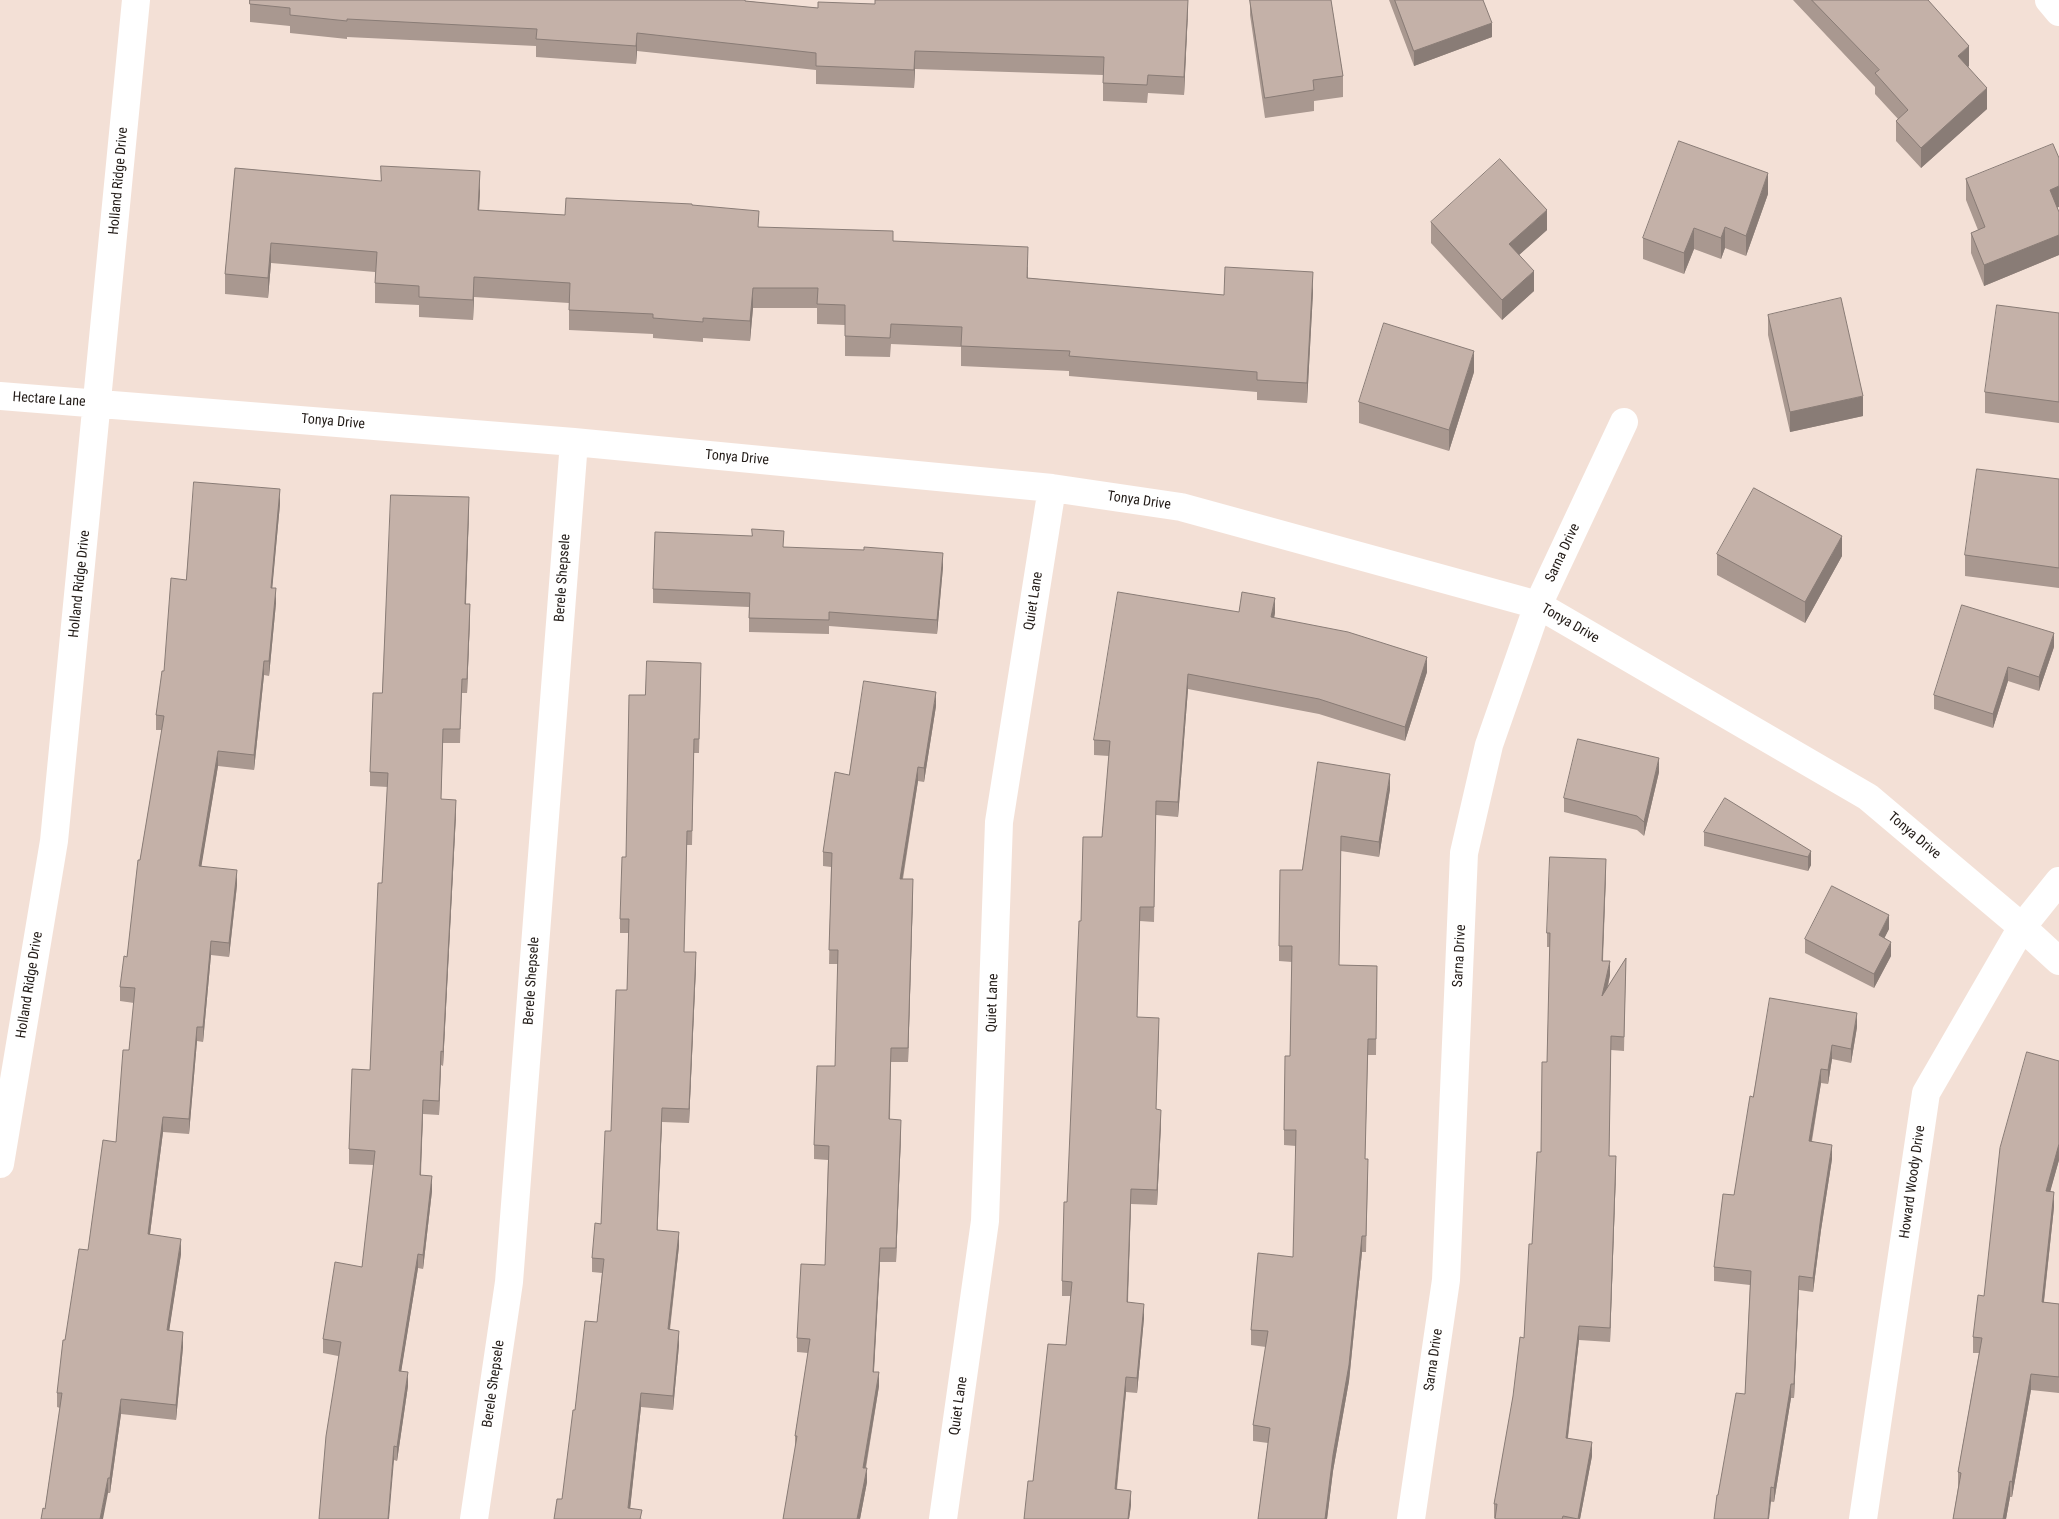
<!DOCTYPE html>
<style>
body{margin:0}
canvas{display:block;background:#f3e0d6}
</style>
<canvas width="2059" height="1519"></canvas>
<script>
const g = document.querySelector('canvas').getContext('2d');
g.lineJoin = 'round';
function stroke(path, color, width, dash) {
  g.strokeStyle = color;
  g.lineWidth = width;
  g.lineCap = dash ? 'butt' : 'round';
  g.setLineDash(dash || []);
  g.stroke(path);
}
function fill(path, color) {
  g.fillStyle = color;
  g.fill(path, 'evenodd');
}
function label(font, color, halo, rows, align = 'center') {
  g.font = font + ' "Roboto Condensed",sans-serif';
  g.lineWidth = 4;
  g.setLineDash([]);
  g.textBaseline = 'middle';
  g.strokeStyle = halo;
  g.fillStyle = color;
  for (const [text, x, y, turn = 0] of rows) {
    g.save();
    g.translate(x, y);
    g.rotate((+turn || 0) * Math.PI / 180);
    g.textAlign = isNaN(turn) ? turn : align;
    if (halo) g.strokeText(text, 0, 0);
    g.fillText(text, 0, 0);
    g.restore();
  }
}
stroke(new Path2D(`
 M2049,0L2059,12
 M0,396L574,442L1052,488L1181,507L1538,605L1868,797L2022,927L2059,961
 M0,1164L54,841L136,0
 M474,1519L509,1282L574,442
 M943,1519L985,1221L999,822L1052,488
 M1411,1519L1446,1280L1464,853L1489,745L1538,605L1624,422
 M1863,1519L1926,1093L2022,927L2059,881`), '#fff', 28);
fill(new Path2D(`
 M1250,0H1331L1343,76V97L1314,101V111L1265,118L1250,15Z
 M1389,0H1483L1492,37L1414,66Z
 M1793,0H1928L1969,66L1968,67L1987,109L1921,168L1896,141V121L1898,119L1875,94V87Z
 M746,1L818,8L875,4L1188,11L1184,95L1148,93L1147,103L1103,101V75L915,69L914,88L816,84V70L637,51L636,64L536,57V46L347,37V39L290,33V26L250,22V4Z
 M2059,158V207H2057L2059,212V255L1984,286L1971,253V233L1978,230L1966,200V179Z
 M235,168L480,191L479,210L565,215L692,205L759,227L893,241L1028,267V278L1224,295L1313,292L1307,403L1257,400V392L1069,376V371L961,366V347L891,344L890,357L845,356V325L817,324V308H753L750,341L703,338V342L653,338V334L569,330V303L474,297L473,320L419,317V305L375,303V272L271,263L268,298L225,294V274Z
 M1768,194L1746,256L1725,248L1721,259L1694,249L1684,274L1643,259V238Z
 M1431,222L1547,230L1519,255L1534,291L1502,320L1431,243Z
 M2059,313V423L1985,413V392Z
 M1768,315L1863,416L1790,432L1768,335Z
 M1474,372L1449,451L1359,423V402Z
 M2059,479V588L1965,576V555Z
 M280,504L272,588L276,603L269,676L264,675L254,770L218,766L201,866L237,885L229,957L211,955L203,1042L197,1041L189,1134L163,1132L150,1234L181,1254L169,1330L183,1347L176,1420L121,1414L110,1493H108L45,1509L60,1408L57,1407V1393L65,1340L116,1142L129,1050L134,1003L120,1001V987L127,957L140,860L162,730H156V715L164,671Z
 M469,511L466,604L470,618L467,693H462L460,743H443L441,799L456,814L443,1066L441,1065L439,1115L423,1114L421,1175L432,1191L423,1269L418,1268L401,1371L408,1386L397,1461L394,1460L338,1356L323,1353V1339L362,1267L374,1165L349,1164V1149L370,1070L388,787L370,786V772Z
 M784,547L943,567L937,634L829,626V634L749,632V607L653,603V589Z
 M1717,554L1842,556L1805,623L1717,575Z
 M1239,612L1275,613L1274,618L1427,672L1405,741L1319,714L1188,689L1178,817L1156,815L1154,922L1140,921L1137,1017L1159,1032L1156,1109L1161,1124L1157,1205L1131,1204L1128,1302L1144,1318L1137,1393L1126,1392L1117,1489L1131,1505L1129,1519H1024L1033,1481L1066,1345L1071,1296H1062V1281L1067,1202L1081,921L1102,837L1109,756L1094,755V740Z
 M2054,647L2039,691L2008,681L1993,728L1934,709V695Z
 M701,677L699,753H694L692,845H687L684,952L696,966L689,1123L662,1122L657,1230L679,1246L670,1330L679,1345L673,1410L641,1407L630,1508L642,1519L562,1499L575,1410L597,1322L602,1273L592,1272V1258L601,1224L627,990L629,933H620V919L626,857L645,695Z
 M936,706L924,782L918,781L903,879L913,893L908,1062H891L890,1119L901,1134L896,1262H880L874,1372L879,1386L866,1468L867,1482L860,1519H783L795,1450V1436L808,1353L797,1352V1338L825,1265L828,1160L814,1159V1145L835,1066L838,964H829L831,867L823,866V852L849,775Z
 M1659,772L1644,836L1637,830L1564,812V798Z
 M1390,789L1379,857L1341,851L1339,965L1377,966L1376,1055H1368L1365,1159L1368,1174L1366,1252H1362L1349,1381L1333,1471L1327,1519H1258L1268,1443L1253,1441V1425L1266,1347L1251,1345V1330L1293,1257L1296,1146L1284,1145V1130L1290,1056L1292,962L1279,961V946L1302,870Z
 M1704,832L1811,851V865L1808,871L1704,846Z
 M1606,873L1603,961L1610,975L1608,987L1626,958L1624,1051L1611,1050L1609,1156L1616,1170L1610,1342L1579,1340L1568,1438L1592,1456L1580,1519H1495V1518H1494V1504L1524,1338L1532,1244L1541,1152L1547,1062L1550,947H1547V933Z
 M1889,929L1884,938L1891,956L1874,988L1805,953V939Z
 M1857,1027L1851,1063L1832,1059L1828,1084L1821,1083L1812,1141L1832,1159L1821,1230L1813,1292L1799,1290L1794,1398H1791L1774,1502L1718,1495L1745,1394L1750,1285L1714,1281V1267L1734,1195L1753,1097Z
 M2059,1061V1160L2050,1191L2054,1207L2044,1302L2059,1304V1393L2031,1390L2012,1497H2010L2006,1519H1953L1958,1488V1472L1979,1353H1973V1337L1984,1296Z`), '#a99890');
fill(new Path2D(`
 M1188,0V11L1184,95V77Z
 M1492,23V37L1414,66V51Z
 M637,33V51L636,64V46Z
 M1969,46V66L1958,76V56Z
 M915,51V69L914,88V70Z
 M1987,88V109L1921,168V148Z
 M480,171V191L478,230V210Z
 M1768,173V194L1746,256V236Z
 M2059,186V207L2050,210V190Z
 M1547,210V230L1509,264V244Z
 M1725,227V248L1721,259V238Z
 M1694,228V249L1684,274V253Z
 M2059,235V255L1984,286V265Z
 M271,243V263L268,298V278Z
 M1534,271V291L1502,320V300Z
 M1313,272V292L1307,403V383Z
 M474,277V297L473,320V300Z
 M753,288V308L750,341V321Z
 M1474,351V372L1449,451V430Z
 M1863,396V416L1790,432V412Z
 M280,489V504L271,602V588Z
 M469,497V511L465,618V604Z
 M1842,536V556L1805,623V602Z
 M943,553V567L937,634V620Z
 M276,588V603L269,676V661Z
 M1275,598V613L1271,632V617Z
 M470,604V618L467,693V679Z
 M2054,633V647L2039,691V677Z
 M1427,657V672L1405,741V727Z
 M264,661V675L254,770V755Z
 M2008,667V681L1993,728V714Z
 M1188,674V689L1178,817V802Z
 M936,692V706L924,782V768Z
 M218,751V766L199,881V866Z
 M1659,758V772L1644,836V822Z
 M918,767V781L900,893V879Z
 M1390,774V789L1379,857V842Z
 M456,800V814L443,1066V1052Z
 M1811,851V865L1808,871V857Z
 M1606,859V873L1602,975V961Z
 M237,870V885L229,957V943Z
 M913,879V893L908,1062V1048Z
 M1889,915V929L1879,949V935Z
 M211,941V955L203,1042V1027Z
 M1891,942V956L1874,988V974Z
 M696,952V966L689,1123V1109Z
 M1610,961V975L1602,1010V996Z
 M1857,1013V1027L1851,1063V1049Z
 M197,1027V1041L189,1134V1119Z
 M1832,1045V1059L1828,1084V1070Z
 M441,1051V1065L439,1115V1101Z
 M1821,1069V1083L1809,1155V1141Z
 M423,1100V1114L420,1189V1175Z
 M662,1108V1122L657,1244V1230Z
 M1161,1110V1124L1157,1205V1190Z
 M163,1117V1132L148,1249V1234Z
 M901,1120V1134L896,1262V1248Z
 M2059,1144V1160L2046,1207V1191Z
 M1832,1145V1159L1821,1230L1813,1292V1278L1821,1216Z
 M1616,1156V1170L1610,1342V1328Z
 M432,1176V1191L423,1269V1255Z
 M1131,1189V1204L1127,1317V1302Z
 M2054,1192V1207L2042,1318V1302Z
 M679,1232V1246L668,1343V1329Z
 M1362,1236V1252L1349,1381L1333,1471L1327,1519H1325L1333,1455Z
 M181,1239V1254L167,1345V1330Z
 M880,1248V1262L873,1386V1372Z
 M418,1254V1268L399,1385V1371Z
 M1799,1276V1290L1794,1398V1384Z
 M1144,1304V1318L1137,1393V1378Z
 M1579,1326V1340L1566,1452V1438Z
 M679,1331V1345L673,1410V1396Z
 M183,1332V1347L176,1420V1405Z
 M408,1372V1386L397,1461V1447Z
 M879,1372V1386L863,1482V1468Z
 M2031,1374V1390L2012,1497V1482Z
 M1126,1377V1392L1115,1504V1489Z
 M1791,1384V1398L1774,1502V1488Z
 M641,1393V1407L629,1519L628,1508Z
 M121,1399V1414L110,1493V1478Z
 M1592,1442V1456L1580,1519H1578Z
 M394,1446V1460L389,1519H388Z
 M867,1468V1482L860,1519H857Z
 M108,1478V1493L103,1519H100Z
 M2010,1481V1497L2006,1519H2003Z
 M1771,1487V1502L1769,1519H1768Z
 M1131,1491V1505L1129,1519H1128Z`), '#897c76');
const building = new Path2D(`
 M250,0H745V1L818,8V2L875,4V0H1188L1184,77L1148,75L1147,85L1103,83L1104,57L915,51L914,70L816,66V53L637,33L636,46L536,39L537,29L347,19V21L290,15V8L250,4Z
 M1250,0H1331L1343,76L1313,80L1314,90L1265,98Z
 M1395,0H1483L1492,23L1414,51Z
 M1812,0H1928L1969,46L1958,56L1987,88L1921,148L1896,121L1908,110L1875,73L1879,70Z
 M1679,141L1768,173L1746,236L1725,227L1721,238L1694,228L1684,253L1643,238Z
 M2053,144L2059,158V186L2050,190L2059,212V235L1984,265L1971,233L1985,227L1966,179Z
 M1500,159L1547,210L1509,244L1534,271L1502,300L1431,222Z
 M381,166L480,171L478,210L565,215L566,198L692,204V205L759,211L758,227L893,231V241L1028,247L1027,278L1224,295L1225,267L1313,272L1307,383L1257,380V372L1069,356L1070,351L961,346L962,327L891,324L890,338L845,336V305L817,304L818,288H753L750,321L703,318V322L653,318V314L569,310L570,283L474,277L473,300L419,297V286L375,283L377,252L271,243L268,278L225,274L235,168L381,181Z
 M1841,298L1863,396L1790,412L1768,315Z
 M1997,305L2059,313V402L1985,392Z
 M1384,323L1474,351L1449,430L1359,402Z
 M1977,469L2059,479V568L1965,555Z
 M194,482L280,489L271,588H276L269,661H264L254,755L218,751L199,866L237,870L229,943L211,941L203,1027H197L189,1119L163,1117L148,1234L181,1239L167,1330L183,1332L176,1405L121,1399L110,1478H108L100,1519H41L43,1508L45,1509L62,1393H57L63,1340H65L79,1249L88,1250L103,1140L116,1142L123,1050H129L135,988L120,987L124,956L127,957L138,860H140L164,716L156,715L162,671H164L171,578L186,580Z
 M1754,488L1842,536L1805,602L1717,554Z
 M391,495L469,497L465,604H470L467,679H462L460,729H443L441,799L456,800L443,1052L441,1051L439,1101L423,1100L420,1175L432,1176L423,1255L418,1254L399,1371L408,1372L397,1447L394,1446L388,1519H319L326,1436L341,1342L323,1339L335,1262L362,1267L375,1151L349,1149L352,1069L370,1070L378,883H382L388,773L370,772L373,693H382Z
 M752,529L784,531L783,547L864,550V547L943,553L937,620L829,612V620L749,618L750,593L653,589L655,532L752,536Z
 M1118,592L1239,612L1242,592L1275,598L1271,617L1348,632L1427,657L1405,727L1319,699L1188,674L1178,802L1156,801L1154,907H1140L1137,1017L1159,1018L1156,1109L1161,1110L1157,1190L1131,1189L1127,1302L1144,1304L1137,1378L1126,1377L1115,1489L1131,1491L1128,1519H1024L1028,1481H1033L1048,1344L1066,1345L1072,1282L1062,1281L1064,1202H1067L1079,921H1081L1083,837H1102L1110,741L1094,740Z
 M1962,605L2054,633L2039,677L2008,667L1993,714L1934,695Z
 M647,661L701,663L699,739H694L692,831H687L684,952H696L689,1109L662,1108L657,1230L679,1232L668,1329L679,1331L673,1396L641,1393L628,1508L642,1510L640,1519H554L557,1499H562L573,1410H575L585,1321L597,1322L604,1259L592,1258L595,1223L601,1224L605,1131H611L616,990H627L629,919H620L622,857H626L629,695H645Z
 M864,681L936,692L924,768L918,767L900,879H913L908,1048H891L889,1119L901,1120L896,1248H880L873,1372H879L863,1468H867L857,1519H783L797,1436H795L810,1339L797,1338L801,1264L825,1265L829,1146L814,1145L817,1066H835L838,950H829L832,853L823,852L835,772L849,775Z
 M1578,739L1659,758L1644,822L1637,816L1564,798Z
 M1318,762L1390,774L1379,842L1341,836L1339,965L1377,966L1376,1039H1368L1365,1159H1368L1366,1236H1362L1349,1365L1333,1455L1325,1519H1258L1270,1428L1253,1425L1268,1331L1251,1330L1258,1253L1293,1257L1296,1130H1284L1285,1056H1290L1292,946H1279L1280,870H1302Z
 M1725,798L1811,851L1808,857L1704,832Z
 M1550,857L1606,859L1602,961H1610L1602,996L1626,958L1624,1037L1611,1036L1609,1156H1616L1610,1328L1579,1326L1566,1438L1592,1442L1578,1519L1563,1516L1562,1519H1495L1497,1504H1494L1513,1396L1520,1337L1524,1338L1529,1244H1532L1537,1152H1541L1542,1062H1547L1550,933H1547Z
 M1832,886L1889,915L1879,935L1891,942L1874,974L1805,939Z
 M1770,998L1857,1013L1851,1049L1832,1045L1828,1070L1821,1069L1809,1141L1832,1145L1821,1216L1813,1278L1799,1276L1794,1384H1791L1774,1488L1771,1487L1768,1519H1714L1717,1495H1718L1736,1393L1745,1394L1751,1271L1714,1267L1723,1194L1734,1195L1750,1096L1753,1097Z
 M2027,1052L2059,1061V1144L2046,1191L2054,1192L2042,1302L2059,1304V1377L2031,1374L2012,1482L2010,1481L2003,1519H1953L1961,1473L1958,1472L1982,1338L1973,1337L1978,1295L1984,1296L2000,1148Z`);
fill(building, '#c4b1a8');
stroke(building, '#897c76', 1);
label('14px', '#221b17', '#fff', [
 ["Holland Ridge Drive",119,181,-85],
 ["Hectare Lane",49,400,4],
 ["Tonya Drive",333,422,5],
 ["Tonya Drive",737,458,5],
 ["Tonya Drive",1139,501,8],
 ["Sarna Drive",1563,553,-65],
 ["Berele Shepsele",563,578,-86],
 ["Holland Ridge Drive",80,584,-84],
 ["Quiet Lane",1034,601,-81],
 ["Tonya Drive",1570,624,30],
 ["Tonya Drive",1914,836,40],
 ["Sarna Drive",1460,956,-87],
 ["Berele Shepsele",532,981,-86],
 ["Holland Ridge Drive",30,985,-81],
 ["Quiet Lane",993,1003,-88],
 ["Howard Woody Drive",1913,1182,-82],
 ["Sarna Drive",1434,1360,-82],
 ["Berele Shepsele",494,1384,-82],
 ["Quiet Lane",959,1406,-82]
]);
</script>
